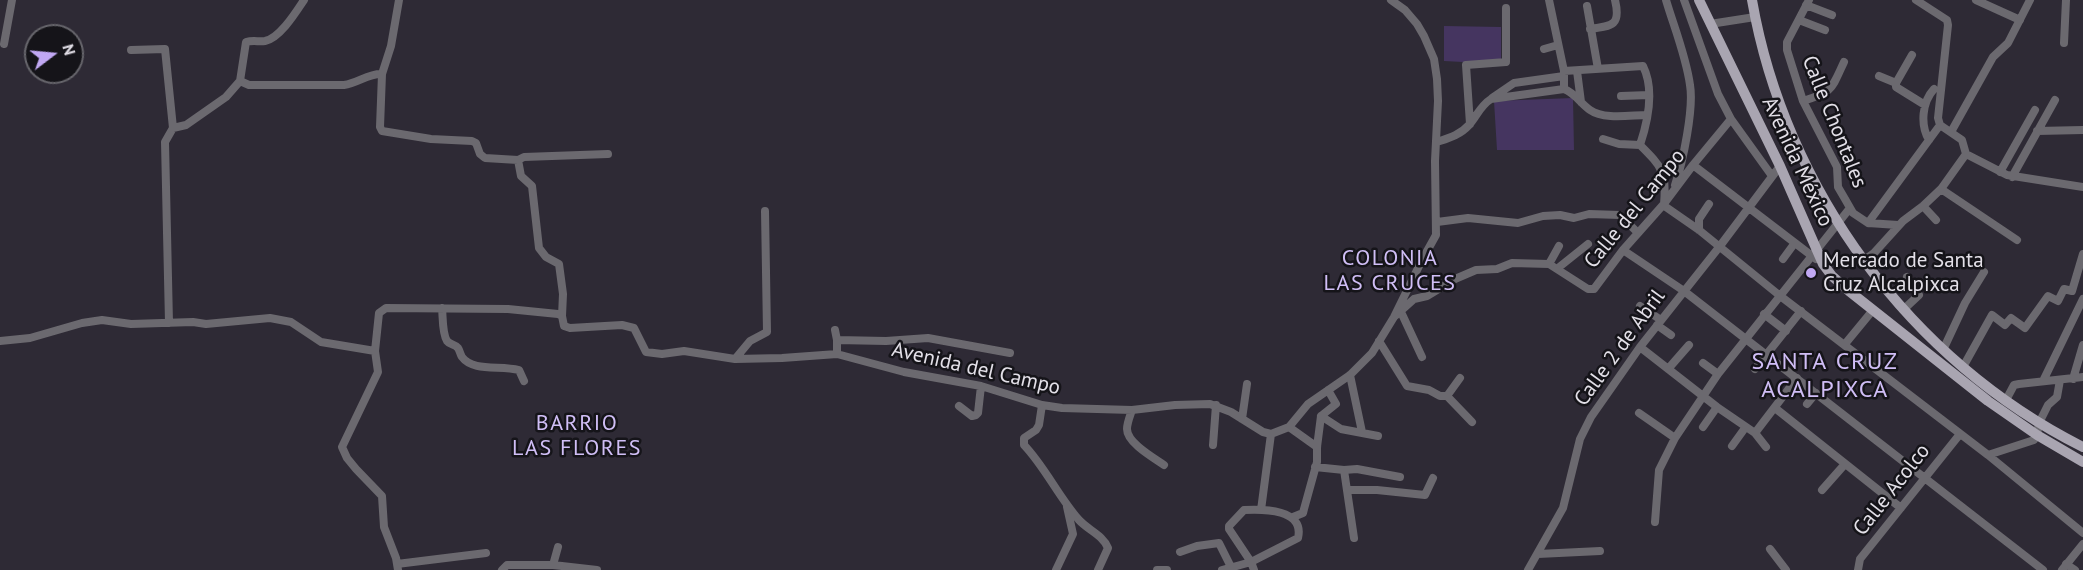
<!DOCTYPE html>
<meta charset="utf-8">
<style>
body{margin:0}
#map{position:relative;width:2083px;height:570px;overflow:hidden;background:#2e2a35;font-family:"PT Sans",sans-serif}
canvas{display:block}
.north{position:absolute;left:24px;top:24px;width:60px;height:60px;box-sizing:border-box;background:#151419;border:2px solid #67666c;border-radius:50%;rotate:74deg;font-size:16px;font-weight:700;line-height:24px;text-align:center;color:#e3e0e8}
.north::after{content:'';display:block;margin:auto;width:21px;height:27px;background:#c1a8f3;clip-path:polygon(50% 0,100% 100%,50% 72%,0 100%)}
</style>
<div id="map">
<canvas width="2083" height="570"></canvas>
<div class="north">N</div>
</div>
<script>
const g = document.querySelector('canvas').getContext('2d');
g.lineJoin = 'round';
function fill(path, color) {
  g.fillStyle = color;
  g.fill(path, 'evenodd');
}
function stroke(path, color, width, dash) {
  g.strokeStyle = color;
  g.lineWidth = width;
  g.lineCap = dash ? 'butt' : 'round';
  g.setLineDash(dash || []);
  g.stroke(path);
}
function label(font, color, halo, rows, align = 'center') {
  g.font = font + ' "PT Sans",sans-serif';
  g.lineWidth = 5;
  g.setLineDash([]);
  g.textBaseline = 'middle';
  g.strokeStyle = halo;
  g.fillStyle = color;
  for (const [text, x, y, turn = 0] of rows) {
    g.save();
    g.translate(x, y);
    g.rotate((+turn || 0) * Math.PI / 180);
    g.textAlign = isNaN(turn) ? turn : align;
    if (halo) g.strokeText(text, 0, 0);
    g.fillText(text, 0, 0);
    g.restore();
  }
}
fill(new Path2D(`
 M1444,26L1501,27V64L1444,61Z
 M1573,98L1574,150H1497L1494,101Z`), '#453560');
stroke(new Path2D(`
 M1666,0C1674,27 1686,56 1690,85C1694,108 1683,162 1675,185
 M1684,0L1718,94L1731,119L1772,176
 M1809,0L1787,42V50L1803,101L1837,167L1838,187L1845,199L1853,213L1868,223L1898,225
 M1916,0L1947,20L1948,25L1938,118L1940,125
 M1976,0L2020,20
 M1806,5L1832,15
 M1587,6L1598,69
 M1799,20L1825,30
 M1710,24L1755,17
 M1590,29C1613,26 1621,25 1615,0
 M2064,43L2066,0
 M4,44L12,0
 M1544,49L1558,45
 M131,50L165,49L173,128
 M1912,55L1896,83V87L1925,105
 M1564,71L1643,66C1655,90 1648,121 1640,145C1662,167 1667,172 1664,204
 M1577,71L1581,102
 M382,74L391,46L399,0
 M1879,76L1896,83
 M240,81L249,85H344C358,83 369,73 382,74L380,127L382,131L431,139L472,141L476,143L480,154L485,158L518,160L521,176L532,186L539,248L546,257L559,264L563,294L562,316
 M1564,89C1575,93 1580,103 1590,110C1604,120 1631,115 1647,115
 M1621,96L1649,95
 M1492,98L1514,83L1564,76
 M1803,101C1833,92 1831,90 1844,62
 M1470,124L1466,65L1506,62V8
 M1940,125L1962,140L1966,154L2007,175L2083,187
 M2037,131L2083,130
 M1951,132L1993,57L2008,43L2030,0
 M1603,139L1619,144L1640,145
 M1929,140C1920,125 1922,102 1934,89
 M1437,142C1449,138 1460,135 1469,125C1477,116 1480,106 1491,99L1564,89V71L1549,0
 M518,160L524,157L608,154
 M1693,165L1816,259
 M2000,172L2035,110
 M2012,177L2055,100
 M1941,189L2017,240
 M1663,205L1699,230L1779,295L1988,455L2083,533
 M1923,206L1936,220
 M1437,222L1468,218L1518,223L1543,216L1560,215L1574,218L1589,214L1620,215L1638,233
 M1868,223L1940,125
 M1699,230V219L1709,204
 M1623,250L1684,291L2043,570
 M1783,259L1794,244
 M1864,260L1874,253L1903,221L1923,206L1941,189L1966,154
 M1549,264L1559,246
 M1558,268L1588,244
 M1640,306L1661,320
 M442,308C443,317 442,333 447,341C450,345 455,344 458,348C460,351 460,354 462,357C473,372 500,365 519,370L524,381
 M1903,310L1919,295L1910,284L1907,277
 M1401,312L1422,357
 M1764,314L1786,331
 M1395,316L1414,299L1427,296L1455,279L1476,270L1497,269L1512,263L1549,264L1588,289H1594L1623,250L1663,205L1693,165L1731,119
 M169,323L165,142L173,128L186,125L226,97L240,81L246,42C253,40 259,42 265,41C280,38 296,12 304,0
 M1657,325L1671,335
 M835,330L837,340
 M0,341L30,338L82,323L102,320L131,324L193,322L206,324L270,318L291,322L321,342L375,351L378,372L342,447L347,458L356,469L382,496L384,527L396,558L398,570
 M1379,341L1407,386L1429,390L1440,396H1447
 M1845,344L1873,310
 M1640,347L1717,407L1755,433L1766,447
 M1943,350L1965,303L1984,272
 M375,351L379,313L386,308L508,309L558,314L562,316L564,326L570,328L622,325L634,328L646,352L662,354L684,351L735,359L750,341L767,332L765,211
 M837,354V340L886,341L928,338L1010,353
 M735,359L782,358L837,354L904,372L981,386L1042,405L1062,408L1132,410L1175,405L1210,404L1231,412L1263,432L1271,434L1289,427L1308,404L1350,375L1372,353L1394,317L1421,262L1436,235L1435,161L1438,101L1437,79L1434,59L1424,36L1417,24L1405,10L1391,0
 M1703,363L1718,374
 M1963,367L1992,315L2005,325L2011,318L2025,328L2048,296L2058,301L2064,289L2072,291L2083,254
 M1668,369L1689,345
 M1755,369L1801,311
 M1350,375L1362,432
 M1460,378L1447,396L1472,422
 M2073,379L2083,345
 M2043,381L2083,299
 M2006,400L2014,385L2019,384L2083,377
 M1807,404L1816,393
 M1042,405L1039,425L1036,430L1024,438V445C1045,467 1058,496 1079,520C1088,530 1103,535 1108,548L1098,570
 M959,406L972,416L976,415L978,413L981,386
 M1775,408L1901,508
 M1132,410C1130,416 1127,423 1127,429C1127,443 1154,458 1164,465
 M1639,413L1675,438
 M1321,416L1341,429L1378,436
 M1242,419L1247,384
 M1289,427L1317,447
 M1703,427L1717,407
 M1755,433L1797,378
 M1213,445L1216,405
 M1732,446L1745,428
 M1988,455L2034,440L2037,435L2039,423L2048,405L2057,397L2060,380
 M1315,467L1344,470L1357,469L1400,477
 M1344,470L1354,538
 M1347,490H1377L1425,495L1433,478
 M1822,490L1845,464
 M1261,510L1271,434
 M1293,517L1303,513L1304,509L1317,462V447L1321,416L1336,404L1328,390
 M1655,522L1659,470L1675,438L1718,374L1850,208
 M1770,549L1786,570
 M1180,552L1197,546L1219,543L1231,567
 M1538,554L1600,551
 M397,564L486,553
 M2066,564L2075,570
 M553,565L558,547
 M502,570L507,565H553L597,570
 M1056,570L1073,534L1067,507
 M1157,570H1167
 M1222,570L1251,562L1298,538C1305,509 1263,509 1244,510L1229,526V529L1251,562L1254,570
 M1528,570L1563,508L1580,439L1591,417L1640,347L1720,246L1780,166
 M1858,570L1860,559L1960,434
 M2062,570L2083,544`), '#6b696f', 8);
stroke(new Path2D(`
 M1699,0L1780,166L1823,264L1832,276L1849,291L1988,401L2037,435L2083,462
 M1752,0C1785,190 1911,361 2083,447`), '#a9a5b1', 10);
for (const [x, y, r, color] of [
 [1811,273,6,"#c1a8f3"]
]) {
  const dot = new Path2D();
  dot.arc(x, y, r, 0, 2 * Math.PI);
  g.fillStyle = color;
  g.fill(dot);
  stroke(dot, '#151419', 2);
}
label('21px', '#e3e0e8', '#151419', [
 ["Calle Chontales",1834,122,68],
 ["Avenida México",1797,162,65],
 ["Calle del Campo",1635,209,-51],
 ["Calle 2 de Abril",1620,348,-54],
 ["Avenida del Campo",976,369,13],
 ["Calle Acolco",1892,490,-52]
]);
label('21px', '#e3e0e8', '#151419', [
 ["Mercado de Santa",1823,261],
 ["Cruz Alcalpixca",1823,285]
], 'left');
g.letterSpacing = '1.5px';
label('22px', '#d0bef6', '#151419', [
 ["COLONIA",1390,259],
 ["LAS CRUCES",1390,284],
 ["BARRIO",577,424],
 ["LAS FLORES",577,449]
]);
g.letterSpacing = '0px';
g.letterSpacing = '1.5px';
label('24px', '#d0bef6', '#151419', [
 ["SANTA CRUZ",1825,362],
 ["ACALPIXCA",1825,390]
]);
g.letterSpacing = '0px';
</script>
